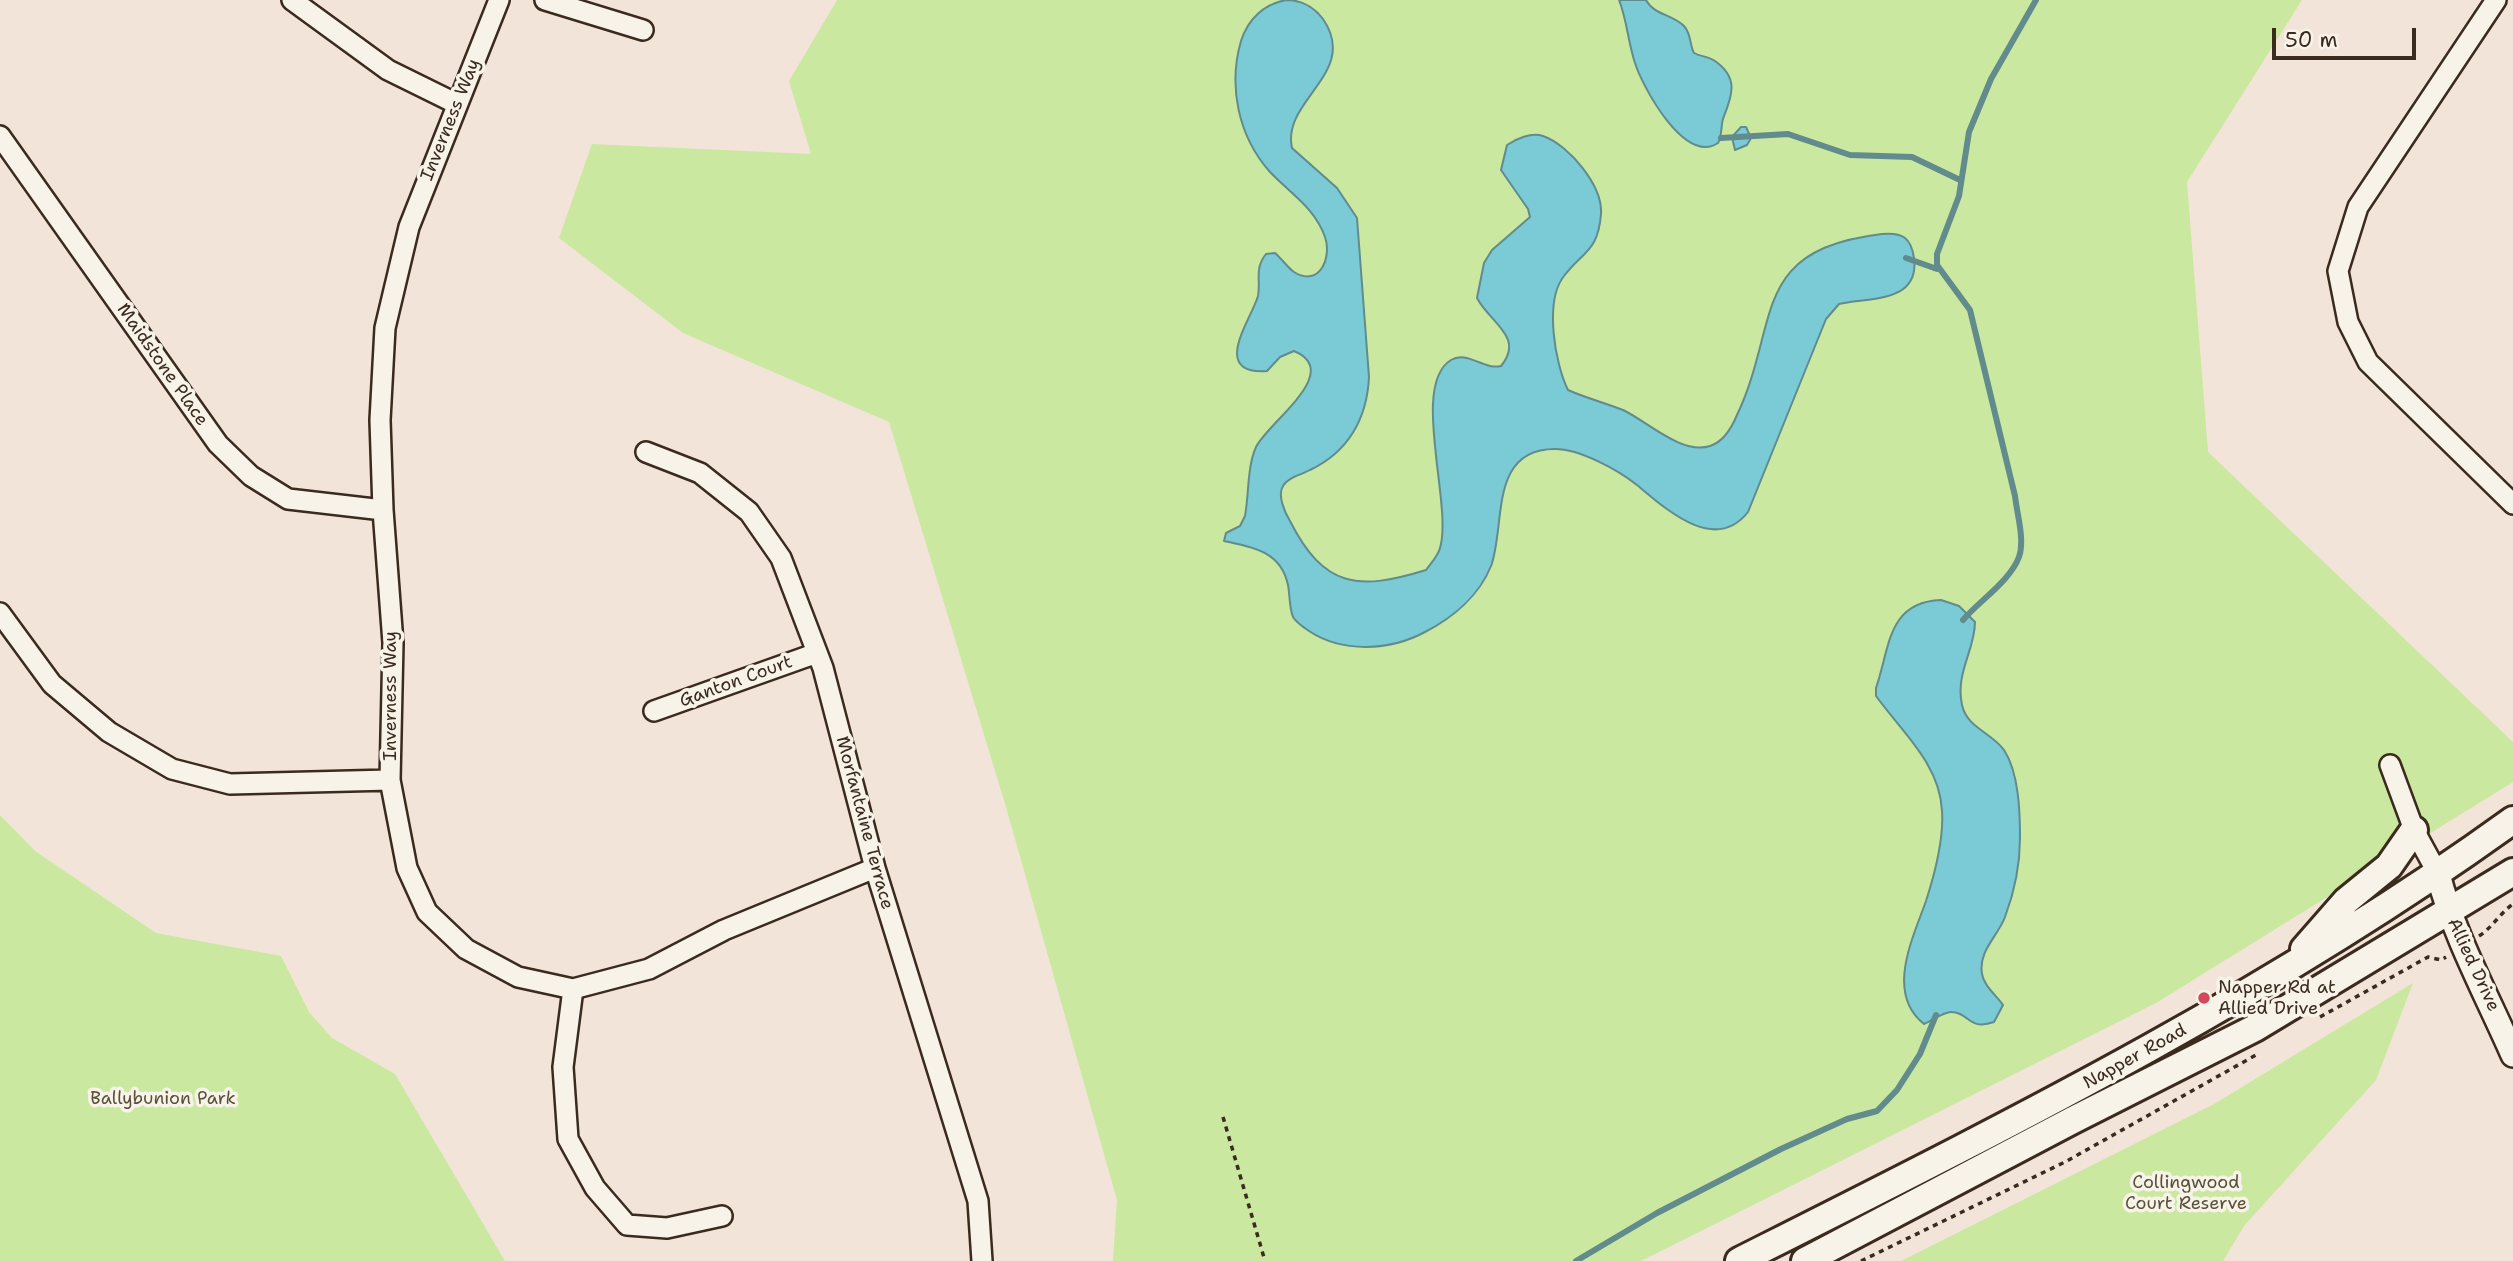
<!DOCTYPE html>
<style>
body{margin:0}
#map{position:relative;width:2513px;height:1261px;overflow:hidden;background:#f3e4d9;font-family:"Shantell Sans",sans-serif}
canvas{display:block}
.scale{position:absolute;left:2272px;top:28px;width:144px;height:32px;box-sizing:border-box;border:4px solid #3b2a1e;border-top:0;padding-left:9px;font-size:21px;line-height:24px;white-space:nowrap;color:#3b2a1e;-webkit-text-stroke:5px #f7f3e8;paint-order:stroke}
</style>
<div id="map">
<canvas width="2513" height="1261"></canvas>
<div class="scale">50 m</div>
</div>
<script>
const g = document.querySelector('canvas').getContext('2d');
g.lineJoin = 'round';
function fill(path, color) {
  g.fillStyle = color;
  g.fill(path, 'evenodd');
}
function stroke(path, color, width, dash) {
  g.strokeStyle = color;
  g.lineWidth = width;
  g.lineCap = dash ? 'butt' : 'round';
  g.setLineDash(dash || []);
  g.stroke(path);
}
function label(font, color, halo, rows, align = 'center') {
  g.font = font + ' "Shantell Sans",sans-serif';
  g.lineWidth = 7;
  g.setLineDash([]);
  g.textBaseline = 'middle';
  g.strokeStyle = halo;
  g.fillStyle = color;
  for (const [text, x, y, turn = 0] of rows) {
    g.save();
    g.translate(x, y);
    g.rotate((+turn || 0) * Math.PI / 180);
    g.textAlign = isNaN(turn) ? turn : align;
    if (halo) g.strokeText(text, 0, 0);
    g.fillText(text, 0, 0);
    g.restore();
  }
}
fill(new Path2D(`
 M837,0H2302L2187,182L2208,452L2513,742V782L2156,1003L1641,1261H1113L1117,1200L1006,807L889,422L683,333L559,238L592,144L811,154L789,81Z
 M0,815L35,851L156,933L281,956L309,1012L332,1038L395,1074L505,1261H0Z
 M2413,983L2376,1080L2244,1226L2223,1261H1901L2214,1104Z`), '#cae89f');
const water = new Path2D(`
 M1286,0C1301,0 1314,7 1323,19C1360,73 1281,100 1292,148L1337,188L1357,218L1369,377C1367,419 1348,452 1310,470C1301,475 1288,477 1283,486C1277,495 1285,513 1290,521C1324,588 1358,591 1426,570C1431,563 1438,556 1440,548C1453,505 1410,385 1451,360C1467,350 1483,370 1501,366C1525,337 1490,323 1477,298L1484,263L1492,250L1530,217L1528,209L1501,170L1507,145C1516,139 1531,132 1543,136C1569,145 1603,186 1601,214C1598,252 1583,251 1564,276C1544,301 1555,364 1568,390C1586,398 1605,403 1623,410C1647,421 1681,455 1710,446C1723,442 1732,427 1737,415C1781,322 1748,250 1882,234C1903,232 1911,238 1914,258C1920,304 1867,297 1839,304L1826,319L1748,512C1715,554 1667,510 1637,485C1618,470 1580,449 1555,449C1488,449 1506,526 1491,566C1479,596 1452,618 1425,632C1390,651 1342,653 1309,631C1303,627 1296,622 1293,617C1289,607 1290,595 1288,585C1281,551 1252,547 1224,541L1226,533L1240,526L1245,516C1249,495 1247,467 1256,447C1268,422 1344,372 1294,351L1280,357L1267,371C1209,375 1252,318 1258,296C1261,280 1254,269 1266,254L1275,253C1282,259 1288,268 1294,272C1320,288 1332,257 1325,237C1315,208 1290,193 1270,172C1238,136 1228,86 1241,41C1248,19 1264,4 1286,0Z
 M1619,0H1646C1654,15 1672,14 1684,26C1692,35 1689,44 1694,53C1701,57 1708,56 1715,61C1738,77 1733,94 1724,116C1720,125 1723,134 1718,143C1685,165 1643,88 1635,63C1628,42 1627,20 1619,0Z
 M1741,127H1746L1751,138L1747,145L1735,150L1732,137Z
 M1941,600L1959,606L1975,622C1975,650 1955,673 1962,705C1967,728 1991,732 2004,750C2019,773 2020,812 2020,838C2020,864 2014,893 2005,917C1998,936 1978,951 1982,974C1984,986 1996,995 2003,1005L1994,1022C1968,1031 1969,1012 1951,1012C1943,1012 1932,1021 1924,1024C1885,993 1913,938 1926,901C1935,873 1944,840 1942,811C1940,764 1902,732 1876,696V688C1890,648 1887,602 1941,600Z`);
fill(water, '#7acbd5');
stroke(water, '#618b8c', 2);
stroke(new Path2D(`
 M1721,138L1788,134L1850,155L1912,157L1960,180
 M1906,258L1937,269
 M1963,620C1979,601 2010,581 2019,557C2025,540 2017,514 2015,496L1970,310L1937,265V254L1959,196L1969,132L1991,79L2036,0
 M1576,1261L1657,1213L1781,1149L1847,1119L1877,1111L1897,1090L1920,1054L1936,1015`), '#618b8c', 6);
const minor = new Path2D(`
 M292,0L388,70L457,104
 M499,0L409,227L385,328L380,420L383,510L393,643L390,780L407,868L427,912L466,949L518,977L573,989L649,969L724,930L875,868
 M545,0L643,30
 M2496,0L2358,207L2338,271L2348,322L2368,362L2513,504
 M0,136L218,444L251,476L288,499L383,510
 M646,452L700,473L749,512L781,558L823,668L875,868L978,1201L982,1261
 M0,613L52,684L109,732L172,769L230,784L390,780
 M654,711L817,653
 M2390,765L2414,830L2438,874
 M573,989L563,1067L568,1139L595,1188L627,1225L667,1228L722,1216`);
const tertiary = new Path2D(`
 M2438,874C2453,933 2488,998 2513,1055`);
const secondary = new Path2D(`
 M2304,949L2346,901L2389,866L2414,830
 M1739,1261C2005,1127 2271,995 2513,820
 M1805,1261L2073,1120L2255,1028L2513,872`);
stroke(minor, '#3b2a1e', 24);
stroke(tertiary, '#3b2a1e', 28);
stroke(secondary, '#3b2a1e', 32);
stroke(new Path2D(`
 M2479,936C2493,927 2499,914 2513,904
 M2320,1017L2428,957L2441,960L2446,957
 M1223,1117L1265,1261
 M1861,1261L2065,1162L2256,1055`), '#3b2a1e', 3.5, [5, 5]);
stroke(minor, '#f7f3e8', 19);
stroke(tertiary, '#f7f3e8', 23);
stroke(secondary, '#f7f3e8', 26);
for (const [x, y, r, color] of [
 [2204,998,7,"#d1495b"]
]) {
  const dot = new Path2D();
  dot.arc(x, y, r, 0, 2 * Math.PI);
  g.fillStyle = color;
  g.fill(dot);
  stroke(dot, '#f7f3e8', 2.5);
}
label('18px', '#3b2a1e', '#f7f3e8', [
 ["Inverness Way",451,120,-68],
 ["Maidstone Place",162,365,55],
 ["Ganton Court",736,682,-20],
 ["Inverness Way",391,696,-90],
 ["Morfantaine Terrace",864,823,75],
 ["Allied Drive",2473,965,65],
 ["Napper Road",2135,1057,-29]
]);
label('18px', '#3b2a1e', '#f7f3e8', [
 ["Napper Rd at",2218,988],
 ["Allied Drive",2218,1009]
], 'left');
label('18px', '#585038', '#f7f3e8', [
 ["Ballybunion Park",163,1099],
 ["Collingwood",2186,1183],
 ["Court Reserve",2186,1204]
]);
</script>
